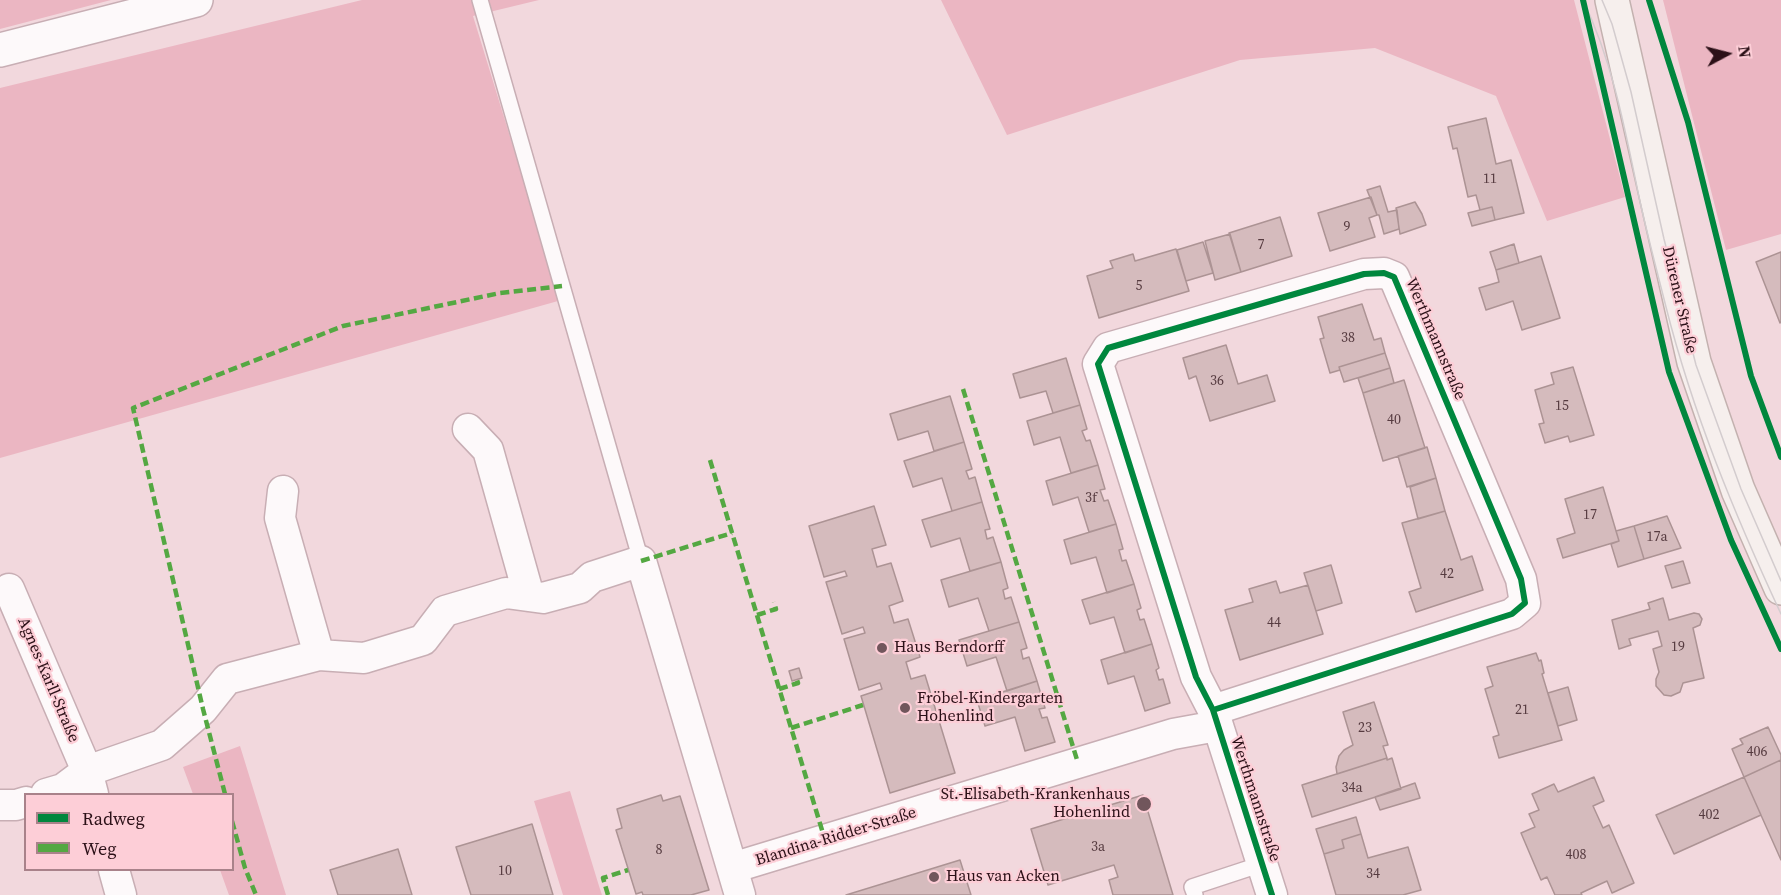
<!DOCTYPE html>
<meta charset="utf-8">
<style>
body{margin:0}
#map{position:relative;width:1781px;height:895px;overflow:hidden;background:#f2d8dd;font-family:"Source Serif 4",serif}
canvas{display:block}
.legend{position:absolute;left:24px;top:793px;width:210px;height:78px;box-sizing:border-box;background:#fdced7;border:2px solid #a9828a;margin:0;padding:8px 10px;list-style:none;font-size:18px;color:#2b1017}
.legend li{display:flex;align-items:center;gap:12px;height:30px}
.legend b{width:30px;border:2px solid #a9828a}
.north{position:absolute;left:1697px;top:24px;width:60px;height:60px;-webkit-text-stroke:4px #fdced7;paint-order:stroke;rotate:83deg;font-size:16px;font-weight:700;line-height:24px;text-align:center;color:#2b1017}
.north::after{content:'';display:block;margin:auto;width:21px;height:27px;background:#2b1017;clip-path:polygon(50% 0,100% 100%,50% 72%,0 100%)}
</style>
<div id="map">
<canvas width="1781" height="895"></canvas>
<ul class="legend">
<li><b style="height:8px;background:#00873e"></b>Radweg</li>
<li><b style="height:8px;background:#54a842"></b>Weg</li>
</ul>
<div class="north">N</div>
</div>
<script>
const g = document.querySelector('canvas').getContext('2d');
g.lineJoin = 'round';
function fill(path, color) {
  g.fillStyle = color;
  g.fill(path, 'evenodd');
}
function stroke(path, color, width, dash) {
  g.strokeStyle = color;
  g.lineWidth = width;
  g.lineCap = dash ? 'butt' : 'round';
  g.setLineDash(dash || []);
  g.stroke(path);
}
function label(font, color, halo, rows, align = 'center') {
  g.font = font + ' "Source Serif 4",serif';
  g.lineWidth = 4.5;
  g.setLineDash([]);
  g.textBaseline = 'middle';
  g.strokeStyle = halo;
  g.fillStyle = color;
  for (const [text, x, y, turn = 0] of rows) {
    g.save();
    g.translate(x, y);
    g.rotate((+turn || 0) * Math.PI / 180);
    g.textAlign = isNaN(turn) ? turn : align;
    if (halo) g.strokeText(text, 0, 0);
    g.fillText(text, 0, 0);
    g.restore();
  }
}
fill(new Path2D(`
 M0,0H111L0,29Z
 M362,0H539L473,16L530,202L558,301L0,458V88Z
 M941,0H1574L1625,197L1547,221L1496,96L1375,48L1240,60L1007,135Z
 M1663,0H1781V234L1726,250Z
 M240,746L286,895H229L220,870H232V794H193L183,767Z
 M570,791L599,886L602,895H563L534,801Z`), '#ebb6c2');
const building = new Path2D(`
 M1486,118L1496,164L1511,160L1524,213L1495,220L1492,207L1480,210L1476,195L1468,197L1457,148L1453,149L1448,127Z
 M1380,186L1388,212L1397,210L1399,229L1384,234L1379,215H1377L1367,190Z
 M1371,197L1377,215L1369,218L1375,237L1330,251L1318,213Z
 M1415,202L1422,214L1426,225L1400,234L1396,208Z
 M1492,207L1495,220L1472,226L1468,213Z
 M1280,217L1292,256L1241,272L1229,233Z
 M1230,234L1241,272L1215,280L1205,241Z
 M1203,242L1213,273L1186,281L1177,250Z
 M1514,244L1519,263L1496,270L1490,252Z
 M1176,249L1189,291L1099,318L1087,276L1113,268L1110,261L1133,254L1135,261Z
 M1781,252V322L1780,323L1756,262Z
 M1541,256L1560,318L1522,330L1513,301L1486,310L1479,288L1499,282L1496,270Z
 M1362,304L1374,340L1381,338L1385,353L1339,367L1340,370L1330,373L1320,339L1324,338L1318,317Z
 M1226,345L1238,384L1267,375L1275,401L1210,421L1196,376L1189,379L1183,358Z
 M1385,353L1390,368L1344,382L1339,367Z
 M1066,358L1080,405L1053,413L1046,391L1020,398L1013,374Z
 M1573,367L1594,435L1570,442L1568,436L1545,443L1539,424L1544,423L1535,390L1554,384L1551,373Z
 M1390,368L1394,383L1363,393L1358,378Z
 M1404,380L1425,448L1383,461L1363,393Z
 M950,396L964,442L934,451L928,431L898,440L890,414Z
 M1080,405L1087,429L1082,431L1086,441L1090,440L1098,465L1071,473L1060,437L1034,445L1027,421Z
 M964,442L972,469L966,471L969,479L975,477L982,502L952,511L942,478L913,487L904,461Z
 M1427,447L1436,478L1407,487L1398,456Z
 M1098,465L1105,489L1100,490L1104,501L1108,500L1116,524L1089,532L1078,497L1053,505L1046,481Z
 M1436,478L1445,511L1418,519L1410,487Z
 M1603,487L1619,541L1563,558L1557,539L1575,533L1565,499Z
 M982,502L990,529L985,530L987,539L993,537L1001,562L970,571L960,538L931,547L922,520Z
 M874,506L886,545L872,549L877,567L891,563L903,601L889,606L894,623L908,619L920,657L906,662L911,679L925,675L955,773L890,793L861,696L882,689L880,683L859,690L844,639L865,633L863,627L842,634L826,582L847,576L845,571L824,577L809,526Z
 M1445,511L1461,560L1472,556L1483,590L1416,612L1409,592L1421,588L1402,523Z
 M1667,516L1681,548L1644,559L1634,526Z
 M1116,524L1123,549L1119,550L1122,561L1126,560L1134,584L1107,593L1096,557L1071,564L1064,540Z
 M1634,526L1644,559L1618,567L1611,544L1619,541L1616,531Z
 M1683,561L1690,583L1672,588L1665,566Z
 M1001,562L1008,588L1003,590L1005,599L1011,597L1019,622L989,631L978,598L949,607L941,580Z
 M1331,565L1342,603L1316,611L1304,573Z
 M1276,581L1280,593L1308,585L1323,634L1240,660L1225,610L1253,602L1249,589Z
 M1134,584L1141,608L1137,610L1140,620L1144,619L1152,644L1125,653L1114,617L1090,624L1082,600Z
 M1663,598L1669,620L1694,613L1699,614L1702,619L1700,625L1693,628L1704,678L1683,683L1680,692L1671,696L1664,695L1656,686V679L1659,672L1653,649L1662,646L1658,631L1629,639L1631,645L1619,649L1612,620L1650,609L1648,603Z
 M1019,622L1027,648L1021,650L1023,659L1029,657L1037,681L1007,691L996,657L967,666L959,640Z
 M1152,644L1159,668L1156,670L1159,680L1163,679L1170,703L1145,711L1134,676L1108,684L1101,660Z
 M1536,653L1539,661L1541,660L1544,673L1542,674L1562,740L1499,758L1493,737L1499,735L1485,689L1493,686L1487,667Z
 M799,668L802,678L792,681L789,671Z
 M1037,681L1045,708L1039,709L1042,718L1047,717L1055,742L1025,751L1015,717L985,726L977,700Z
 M1568,687L1577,720L1558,726L1548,693Z
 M1374,702L1388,745L1383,746L1387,758L1337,774L1336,767L1339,756L1344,750L1353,745L1343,712Z
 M1768,727L1781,755V760L1744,777L1732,749L1743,744L1740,739Z
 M1387,758V760L1392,758L1401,789L1312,817L1302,785Z
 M1781,760V860L1744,777Z
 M1594,777L1604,801L1593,806L1603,828L1609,825L1634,883L1612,893L1607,881L1581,893L1582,895H1555L1547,877L1541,880L1521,833L1535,827L1529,814L1539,810L1532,794L1554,784L1558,792Z
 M1744,777L1761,815L1674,854L1656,815Z
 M1415,783L1420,798L1380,810L1375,797Z
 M661,795L663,801L680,796L709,890L691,895H643L642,892L636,894L616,830L622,828L617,809Z
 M1143,795L1173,895H1113L1109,880L1118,877L1114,865L1048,885L1031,829Z
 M1356,817L1361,834L1342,840L1344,848L1324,854L1316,829Z
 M532,824L553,895H471L456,847Z
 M1361,834L1368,858L1408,847L1421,890L1403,895H1336L1324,854L1344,848L1342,840Z
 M398,849L412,895H338L330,870Z
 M960,860L971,895H846Z`);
fill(building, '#d5bbbd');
stroke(building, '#ac9394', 1.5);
const service = new Path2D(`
 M480,0L641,561
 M1195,895L1192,887L1262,864`);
const minor = new Path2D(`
 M468,429L488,450L529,596
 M283,491L280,518L319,655
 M9,589L87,771L93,794
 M1213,710L1512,614L1525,603L1521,579L1394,277L1384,273L1364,274L1108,348L1098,364L1196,677L1213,710L1272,895
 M46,794L63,789L87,771L162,745L203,709L227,679L319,655L364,658L423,640L445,611L506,593L543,598L580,588L592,577L641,561L740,895
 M0,805H16L26,802
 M732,868L1173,734L1217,726
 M114,870L121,895`);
const secondary = new Path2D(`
 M0,50L196,0`);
const primary = new Path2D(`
 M1612,0L1694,362L1738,490L1781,588`);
stroke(service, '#c8aeb4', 18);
stroke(minor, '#c8aeb4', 33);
stroke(secondary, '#c8aeb4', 36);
stroke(primary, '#c3b1af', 36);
stroke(service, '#fdf9fa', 15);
stroke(minor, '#fdf9fa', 30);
stroke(secondary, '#fdf9fa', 33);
stroke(primary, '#f6efed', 33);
stroke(new Path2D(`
 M1583,0C1613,63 1625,129 1639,197C1647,234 1657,271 1666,307C1693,414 1735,515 1781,614
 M1602,0L1612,24L1631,92L1664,239L1696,365L1741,489L1781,581`), '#d3ccce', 1.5);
stroke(new Path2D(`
 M963,389L1078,763
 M710,460L825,840
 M641,561L732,533
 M757,615L776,609L774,602
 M779,689L798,683L797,680
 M791,728L863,705
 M225,794L203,709L133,408L343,326L500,293L562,286
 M232,821L245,868L256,895
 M608,895L603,878L628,870`), '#54a842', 4.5, [9, 4.5]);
stroke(new Path2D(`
 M1583,0L1669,372L1731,540L1781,649
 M1649,0L1688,122L1751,376L1781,457
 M1213,710L1512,614L1525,603L1521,579L1394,277L1384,273L1364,274L1108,348L1098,364L1196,677L1213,710L1272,895`), '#00873e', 6);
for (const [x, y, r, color] of [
 [882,648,6,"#71565c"],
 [905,708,6,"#71565c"],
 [1144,804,8,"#71565c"],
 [934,877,6,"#71565c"]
]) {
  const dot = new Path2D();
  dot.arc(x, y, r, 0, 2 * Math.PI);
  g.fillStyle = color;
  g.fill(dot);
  stroke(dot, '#fdced7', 2);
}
label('14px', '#563b40', null, [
 ["11",1490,179],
 ["9",1347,227],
 ["7",1261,245],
 ["5",1139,286],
 ["38",1348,338],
 ["36",1217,381],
 ["15",1562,406],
 ["40",1394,420],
 ["3f",1091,498],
 ["17",1590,515],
 ["17a",1657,537],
 ["42",1447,574],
 ["44",1274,623],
 ["19",1678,647],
 ["21",1522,710],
 ["23",1365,728],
 ["406",1757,752],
 ["34a",1352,788],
 ["402",1709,815],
 ["3a",1098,847],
 ["8",659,850],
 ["408",1576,855],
 ["10",505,871],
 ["34",1373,874]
]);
label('16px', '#2b1017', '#fdced7', [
 ["Dürener Straße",1679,300,77],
 ["Werthmannstraße",1435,339,67],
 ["Agnes-Karll-Straße",48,680,67],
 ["Werthmannstraße",1255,799,72],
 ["Blandina-Ridder-Straße",836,837,-17]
]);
label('16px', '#2b1017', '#fdced7', [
 ["Haus Berndorff",894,648],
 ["Fröbel-Kindergarten",917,699],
 ["Hohenlind",917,717],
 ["St.-Elisabeth-Krankenhaus",1130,795,"right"],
 ["Hohenlind",1130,813,"right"],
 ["Haus van Acken",946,877]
], 'left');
</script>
